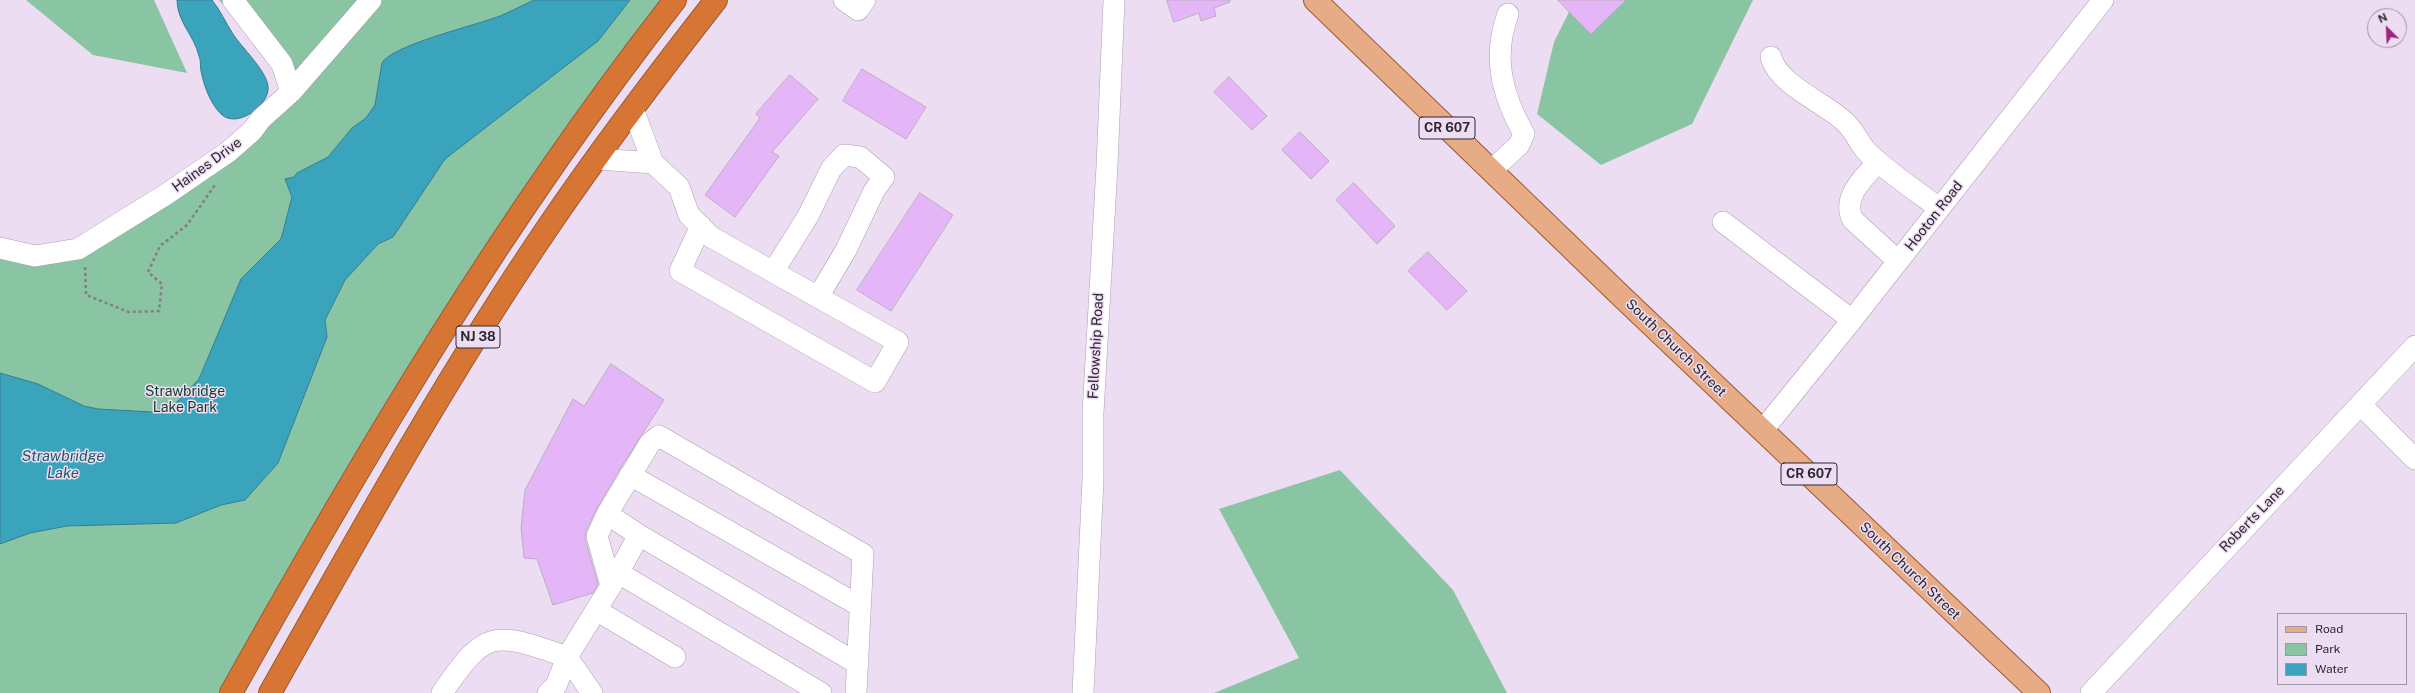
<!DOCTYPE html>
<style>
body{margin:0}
#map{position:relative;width:2415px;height:693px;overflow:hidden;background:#edddf3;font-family:"Public Sans",sans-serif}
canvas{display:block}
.legend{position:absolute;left:2277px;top:613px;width:130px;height:72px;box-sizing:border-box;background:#edddf3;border:1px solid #a094a5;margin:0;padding:5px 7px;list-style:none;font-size:12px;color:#2d2730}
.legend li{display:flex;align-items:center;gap:8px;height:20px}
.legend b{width:20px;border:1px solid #a094a5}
.north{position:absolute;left:2367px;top:8px;width:40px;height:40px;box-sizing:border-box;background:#edddf3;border:1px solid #a094a5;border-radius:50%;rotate:336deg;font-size:11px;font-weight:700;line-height:16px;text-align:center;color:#2d2730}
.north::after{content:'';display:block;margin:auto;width:14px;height:18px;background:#9e247c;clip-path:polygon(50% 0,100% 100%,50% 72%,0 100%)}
</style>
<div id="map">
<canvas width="2415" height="693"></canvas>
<ul class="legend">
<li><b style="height:5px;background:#e7ac86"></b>Road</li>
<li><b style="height:11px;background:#89c4a3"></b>Park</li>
<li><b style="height:11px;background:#3aa4bd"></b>Water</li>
</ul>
<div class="north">N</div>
</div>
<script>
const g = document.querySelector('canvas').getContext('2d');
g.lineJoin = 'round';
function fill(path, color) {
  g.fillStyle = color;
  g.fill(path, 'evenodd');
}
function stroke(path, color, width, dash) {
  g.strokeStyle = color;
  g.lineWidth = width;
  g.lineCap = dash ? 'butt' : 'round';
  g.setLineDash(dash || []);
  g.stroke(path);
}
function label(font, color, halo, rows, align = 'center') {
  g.font = font + ' "Public Sans",sans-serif';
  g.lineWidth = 3;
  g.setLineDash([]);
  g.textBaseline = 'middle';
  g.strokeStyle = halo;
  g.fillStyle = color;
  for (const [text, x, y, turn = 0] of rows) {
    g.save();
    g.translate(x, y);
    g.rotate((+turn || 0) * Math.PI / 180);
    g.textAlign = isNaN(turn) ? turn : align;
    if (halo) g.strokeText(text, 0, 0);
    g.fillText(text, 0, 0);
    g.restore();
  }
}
fill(new Path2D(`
 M26,0H154L187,73L93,55Z
 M219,0H675L569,143L231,693H0V248L35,256L117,226L295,86Z
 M1575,0H1753L1692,124L1601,165L1537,114L1554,42Z
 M1340,470L1453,590L1507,693H1214L1299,658L1219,509Z`), '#89c4a3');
const water = new Path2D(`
 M177,0H212C220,10 226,23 233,34C242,48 266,70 268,86C271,104 237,130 221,114C210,103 204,86 201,71C200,66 201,60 199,56C194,35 177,22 177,0Z
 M534,0H630L598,41L445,159L393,237L378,244L345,280L325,320L327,337L278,463L245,500L221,505L176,523L67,526L30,533L0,544V373L38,384L84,406L98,409L152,412L177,402L199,379L241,279L281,239L292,197L285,179L294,177L297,173L328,157L352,128L366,118L375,105L382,63C392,45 477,25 500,16C512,11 523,5 534,0Z`);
fill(water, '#3aa4bd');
stroke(water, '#367e93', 1);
const building = new Path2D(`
 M1167,0H1230V2L1214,8L1216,16L1201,21L1199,13L1174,22Z
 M1558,0H1626L1591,34Z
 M862,69L926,107L906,139L843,101Z
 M790,75L818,99L772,152L779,156L735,217L705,195L760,118L756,114Z
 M1229,77L1267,116L1252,130L1214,92Z
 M1300,132L1329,161L1311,179L1282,150Z
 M1354,183L1395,226L1377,244L1336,200Z
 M920,193L953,215L891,311L857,290Z
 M1428,252L1467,291L1447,310L1408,271Z
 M611,364L664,400L620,469L597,508L586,531L585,539L598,584L593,593L553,605L537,559L524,558L521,528L525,490L573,399L584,406Z`);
fill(building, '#e5b6f7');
stroke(building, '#bcadc2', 1);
const minor = new Path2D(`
 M233,0L282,64L291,92
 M844,0L858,10L865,0
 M1771,57C1778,85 1824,102 1845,122C1855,131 1861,147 1869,154C1891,174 1916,191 1939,208
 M598,159L653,163L633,109
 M1878,162C1864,177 1841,198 1853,220L1898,261
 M653,163L679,187L689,215L711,237L898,342L875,382L680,271L701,226
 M1492,170L1519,145L1524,134C1502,95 1492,57 1508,14
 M1723,222L1852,320
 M0,248L35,256L78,249L165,195L228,152L252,131L261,119L291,92L371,0
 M773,272L808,216L831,169L844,155L860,157L884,177L874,191L846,250L818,297
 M2361,405L2415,459
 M1763,430L1852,320L2103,0
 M630,475L860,606
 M607,514L639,535
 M617,572L821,693
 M611,586L639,535L858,664
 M596,610L675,657
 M567,657L592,693
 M442,693C487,627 494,632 567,657L611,586L597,536L607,514L650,443L659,436L863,554L856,693
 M548,693L556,686L567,657
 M1083,693L1093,479V413L1107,166L1114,0
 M2091,693L2415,346`);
const major = new Path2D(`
 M1315,0L1620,295L2039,693`);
const highway = new Path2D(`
 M231,693C365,453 505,217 675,0
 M270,693C359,535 446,377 548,227C601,149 658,74 716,0`);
stroke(minor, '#ac9eb2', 22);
stroke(major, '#9c5a33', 24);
stroke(highway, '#9c5a33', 24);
stroke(new Path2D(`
 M85,267L86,295L129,312L159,311L162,284L148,272L160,246L187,225L215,185`), '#867b8a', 2.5, [3, 3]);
stroke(minor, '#fff', 21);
stroke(major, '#e7ac86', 22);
stroke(highway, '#d77535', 22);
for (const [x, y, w] of [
 [1447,128,56],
 [478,337,44],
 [1809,474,56]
]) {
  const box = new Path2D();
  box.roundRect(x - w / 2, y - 11, w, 22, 3);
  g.fillStyle = '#edddf3';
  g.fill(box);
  stroke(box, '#2d2730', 1);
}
label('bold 13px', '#2d2730', null, [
 ["CR 607",1447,128],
 ["NJ 38",478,337],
 ["CR 607",1809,474]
]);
label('14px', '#2d2730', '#edddf3', [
 ["Haines Drive",207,165,-36],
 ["Hooton Road",1934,216,-52],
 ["Fellowship Road",1096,346,-87],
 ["South Church Street",1676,348,44],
 ["Roberts Lane",2252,519,-46],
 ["South Church Street",1910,571,44]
]);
label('14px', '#0e3c26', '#edddf3', [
 ["Strawbridge",185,392],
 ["Lake Park",185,408]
]);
label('italic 15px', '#1f5967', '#edddf3', [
 ["Strawbridge",63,456],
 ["Lake",63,473]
]);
</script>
